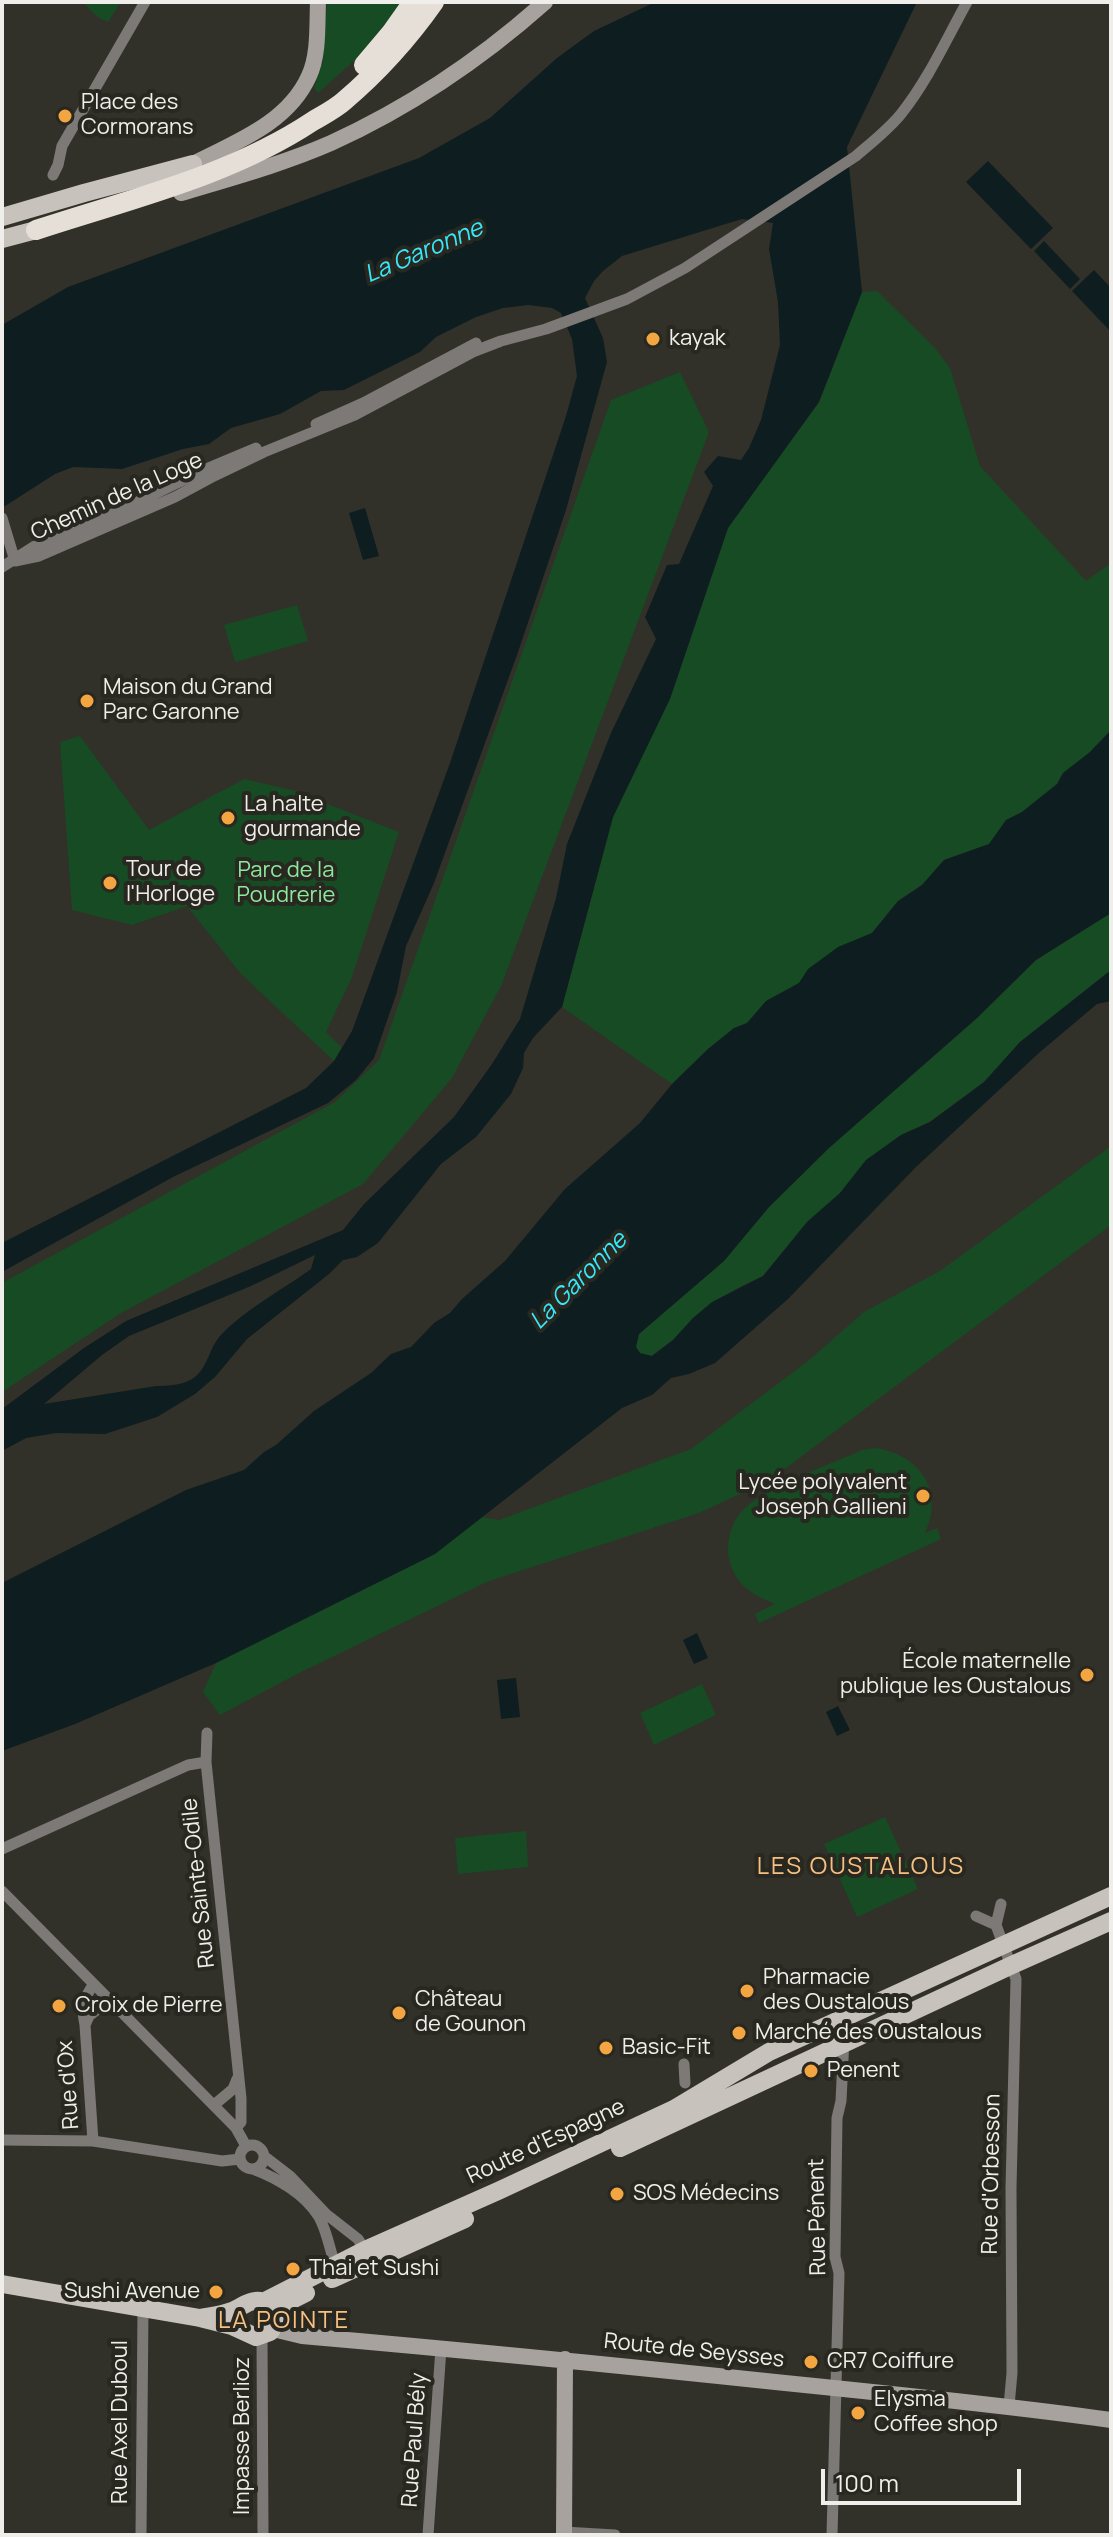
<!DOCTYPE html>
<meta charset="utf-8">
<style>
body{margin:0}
#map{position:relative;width:1113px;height:2537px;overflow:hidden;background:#323129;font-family:Manrope,sans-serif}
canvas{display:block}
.frame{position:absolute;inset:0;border:4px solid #f0eeea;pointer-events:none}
.scale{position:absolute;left:821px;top:2469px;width:200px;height:36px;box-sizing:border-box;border:4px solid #f0eeea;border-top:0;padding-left:10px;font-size:24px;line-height:28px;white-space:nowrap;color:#f0eeea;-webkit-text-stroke:6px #282720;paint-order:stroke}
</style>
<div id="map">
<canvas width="1113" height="2537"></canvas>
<div class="frame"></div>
<div class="scale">100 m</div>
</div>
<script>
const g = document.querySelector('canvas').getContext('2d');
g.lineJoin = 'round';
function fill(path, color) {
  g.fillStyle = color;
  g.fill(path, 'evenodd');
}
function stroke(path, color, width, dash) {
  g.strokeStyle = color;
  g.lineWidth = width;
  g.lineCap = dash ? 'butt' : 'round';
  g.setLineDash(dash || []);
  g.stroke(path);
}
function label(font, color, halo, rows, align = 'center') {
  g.font = font + ' Manrope,sans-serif';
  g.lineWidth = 8;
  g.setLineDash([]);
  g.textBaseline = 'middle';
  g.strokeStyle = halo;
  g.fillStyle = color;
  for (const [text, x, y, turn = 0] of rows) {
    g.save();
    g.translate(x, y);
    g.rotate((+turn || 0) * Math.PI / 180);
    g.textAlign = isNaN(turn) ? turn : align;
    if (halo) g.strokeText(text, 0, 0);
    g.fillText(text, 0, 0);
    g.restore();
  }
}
fill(new Path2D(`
 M83,2H121L108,22L96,16Z
 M327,2H403L357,58L318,93L314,88L323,61Z
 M877,291L934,347L950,368L980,466L1086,581L1111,563V730L1090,752L1063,773L1057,784L1022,812L1006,820L989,844L944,860L922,885L898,901L872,933L856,940L809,969L799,983L766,1001L747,1023L734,1028L708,1049L672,1084L562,1007L613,817L670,698L728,528L819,402L862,292Z
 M680,372L709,432L501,986L452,1078L363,1184L121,1313L2,1392V1283L335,1102L379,1060L611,400Z
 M297,605L308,641L235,662L224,625Z
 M80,736L149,830L244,779L292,790L399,832L352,977L326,1032L342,1048L334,1061L241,974L187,906L132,925L72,910L60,742Z
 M1111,913V970L1020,1042L984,1082L929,1122L901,1135L866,1160L840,1193L807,1222L763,1276L737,1288L693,1318L673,1340L651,1356L640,1353L636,1347L639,1334L724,1261L769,1207L829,1148L977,1018L1036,960Z
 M1111,1146V1225L770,1480L699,1513L489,1581L297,1674L220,1715L203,1692L216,1663L435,1554L481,1517L499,1520L691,1449L808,1361L864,1312L940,1271Z
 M876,1448C920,1455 945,1491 925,1533L937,1528L941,1539L759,1623L755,1614L775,1604C753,1595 735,1585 729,1559C726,1544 731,1523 741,1512C761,1489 831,1464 862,1450Z
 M702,1684L716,1715L654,1745L640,1713Z
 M885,1817L918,1889L857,1917L824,1844Z
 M526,1831L528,1867L458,1874L455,1838Z`), '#164b24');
fill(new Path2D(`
 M655,2H917L847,147L862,292L819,402L728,528L670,699L613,817L562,1007L533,1038L524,1053L523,1068L511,1094L476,1137L441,1164L378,1243L357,1257L343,1260L329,1274L247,1339L215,1377L195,1394L157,1417L105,1434L56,1433L26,1438L2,1451V1409L84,1348L126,1321L343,1230L364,1204L454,1117L492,1064L520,1019L556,898L567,844L611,733L656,639L645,617L667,565L679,564L713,486L704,472L718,456L741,460L749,448L761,420L780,345L778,302L769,249L773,223L742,219L622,256L603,271L594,281L585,298L603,338L607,362L566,510L517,655L434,883L406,946L397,992L374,1058L356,1080L328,1103L173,1177L2,1272V1243L306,1088L334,1061L352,1031L450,763L566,416L577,376L572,339L561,313L552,308L529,305L503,308L476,317L436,337L420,352L344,390L321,391L280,414L231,428L209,444L183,449L122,469L73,467L55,474L2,508V325L68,287L419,158L490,118L557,58L594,31ZM315,1255L311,1269C281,1291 245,1309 220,1336C210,1347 208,1364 198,1374C188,1385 169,1386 156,1386L44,1404L102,1355L129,1336L251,1286Z
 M988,161L1053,228L1031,249L966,182Z
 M1044,241L1080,279L1070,289L1034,251Z
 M1094,270L1111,288V332L1072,291Z
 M365,508L379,556L363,560L349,513Z
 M1111,730V913L1036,960L977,1018L829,1148L769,1207L724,1261L639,1334L636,1347L640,1353L652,1356L673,1340L693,1318L712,1302L763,1276L807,1222L840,1193L866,1160L901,1135L930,1122L984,1082L1020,1042L1111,970V1001L1097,1004L1040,1052L916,1167L788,1299L715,1363L689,1374L671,1378L652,1395L622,1408L435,1554L216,1663L75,1724L2,1751V1583L186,1490L244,1470L264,1452L276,1445L314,1411L371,1373L391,1354L411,1347L434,1323L450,1313L462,1299L505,1261L565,1189L640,1123L672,1084L708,1049L734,1028L747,1023L766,1001L799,983L808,969L838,947L872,933L898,901L922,885L944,860L989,844L1006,820L1022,812L1057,784L1063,773L1090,752Z
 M697,1633L708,1658L694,1664L683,1640Z
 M516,1678L520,1717L501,1719L497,1680Z
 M838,1706L850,1730L837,1736L826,1712Z`), '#0e1d1f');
stroke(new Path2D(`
 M53,175L58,165L62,146L145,2
 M316,424L363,403L476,343
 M2,518L15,561
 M15,561L39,556L175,497L214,476L264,452L355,415L475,351L501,341L546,329L627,299L685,268L856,156C871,143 888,130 901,114C928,80 946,40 967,2
 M2,567L35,546L94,523L206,469L256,448
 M207,1733L206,1762L241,2098V2122L236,2128
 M2,1849L188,1765L206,1762
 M2,1891L236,2128L246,2146
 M1001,1904L996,1925L1016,1979L1011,2188L1012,2373L1009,2406
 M976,1916L996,1925
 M93,1985C82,2002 81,2005 85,2025L93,2141
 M85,2025L89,2016L108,2001
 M684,2064L685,2083
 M214,2105L233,2089L237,2079
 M2,2140L93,2141L222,2161L240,2159
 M240 2157a12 12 0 1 1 24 0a12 12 0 1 1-24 0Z
 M264,2156L290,2176L326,2214L358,2239L365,2250V2256
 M253,2169C277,2178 305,2194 319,2217C327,2231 330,2250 335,2265L339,2269
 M262,2337L263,2535
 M564,2532L615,2535
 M141,2535L143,2309
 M428,2535L441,2348
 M832,2535L839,2273L835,2257L837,2118L841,2101L845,2018`), '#7c7976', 11);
stroke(new Path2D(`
 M193,164C236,142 288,123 309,76C319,55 317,25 318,2
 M181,193C231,178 283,164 331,143C410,107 481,59 545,2
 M273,2329L302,2336C463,2350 624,2366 785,2383C894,2394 1003,2405 1111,2420
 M564,2535L565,2359`), '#a7a29e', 16);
stroke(new Path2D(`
 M2,217L84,193L193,164
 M2,239L36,230
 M620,2148L1012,1965L1111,1921
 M332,2279L465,2219
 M2,2284L200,2318L232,2326L256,2337L270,2332C279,2320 275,2299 255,2301C248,2301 240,2308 232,2311C222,2315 211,2316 200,2318
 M263,2302L365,2250L498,2191L674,2109L769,2052L1111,1896
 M275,2316L288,2302L306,2293`), '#c8c2bc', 18);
stroke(new Path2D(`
 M364,65L391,33L413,2
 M36,230C130,199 230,176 313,121C323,115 335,109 344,101C378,72 408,39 434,2`), '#e6dfd7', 20);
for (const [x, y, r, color] of [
 [65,116,8,"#f2a541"],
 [653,339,8,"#f2a541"],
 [87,701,8,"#f2a541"],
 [228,818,8,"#f2a541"],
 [110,883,8,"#f2a541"],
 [923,1496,8,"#f2a541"],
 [1087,1675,8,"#f2a541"],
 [747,1991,8,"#f2a541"],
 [59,2006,8,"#f2a541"],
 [399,2013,8,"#f2a541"],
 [739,2033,8,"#f2a541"],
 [606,2048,8,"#f2a541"],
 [811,2071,8,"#f2a541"],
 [617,2194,8,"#f2a541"],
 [293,2269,8,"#f2a541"],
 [216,2292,8,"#f2a541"],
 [811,2362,8,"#f2a541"],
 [858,2413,8,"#f2a541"]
]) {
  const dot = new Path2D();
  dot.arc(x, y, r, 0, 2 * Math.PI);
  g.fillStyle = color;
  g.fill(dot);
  stroke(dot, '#282720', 3);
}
label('22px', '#f0eeea', '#282720', [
 ["Place des",81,103],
 ["Cormorans",81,128],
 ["kayak",669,339],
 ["Maison du Grand",103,688],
 ["Parc Garonne",103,713],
 ["La halte",244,805],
 ["gourmande",244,830],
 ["Tour de",126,870],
 ["l'Horloge",126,895],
 ["Lycée polyvalent",907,1483,"right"],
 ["Joseph Gallieni",907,1508,"right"],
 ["École maternelle",1071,1662,"right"],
 ["publique les Oustalous",1071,1687,"right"],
 ["Pharmacie",763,1978],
 ["des Oustalous",763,2003],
 ["Château",415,2000],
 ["de Gounon",415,2025],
 ["Croix de Pierre",75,2006],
 ["Marché des Oustalous",755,2033],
 ["Basic-Fit",622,2048],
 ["Penent",827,2071],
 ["SOS Médecins",633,2194],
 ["Thai et Sushi",309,2269],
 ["Sushi Avenue",200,2292,"right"],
 ["CR7 Coiffure",827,2362],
 ["Elysma",874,2400],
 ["Coffee shop",874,2425]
], 'left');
label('22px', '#f0eeea', '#282720', [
 ["Chemin de la Loge",117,497,-24],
 ["Rue Sainte-Odile",199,1883,-96],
 ["Rue d'Ox",69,2085,-94],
 ["Route d'Espagne",546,2142,-25],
 ["Rue d'Orbesson",992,2174,-89],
 ["Rue Pénent",818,2217,-91],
 ["Route de Seysses",694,2351,6],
 ["Rue Axel Duboul",121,2422,-90],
 ["Impasse Berlioz",243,2436,-90],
 ["Rue Paul Bély",415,2440,-86]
]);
label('22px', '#8de99e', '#282720', [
 ["Parc de la",286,871],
 ["Poudrerie",286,896]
]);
label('italic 24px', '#35e8fa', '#282720', [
 ["La Garonne",424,252,-23],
 ["La Garonne",579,1281,-45]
]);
g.letterSpacing = '2px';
label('24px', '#f6c083', '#282720', [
 ["LES OUSTALOUS",861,1867],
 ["LA POINTE",284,2321]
]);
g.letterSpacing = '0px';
</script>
